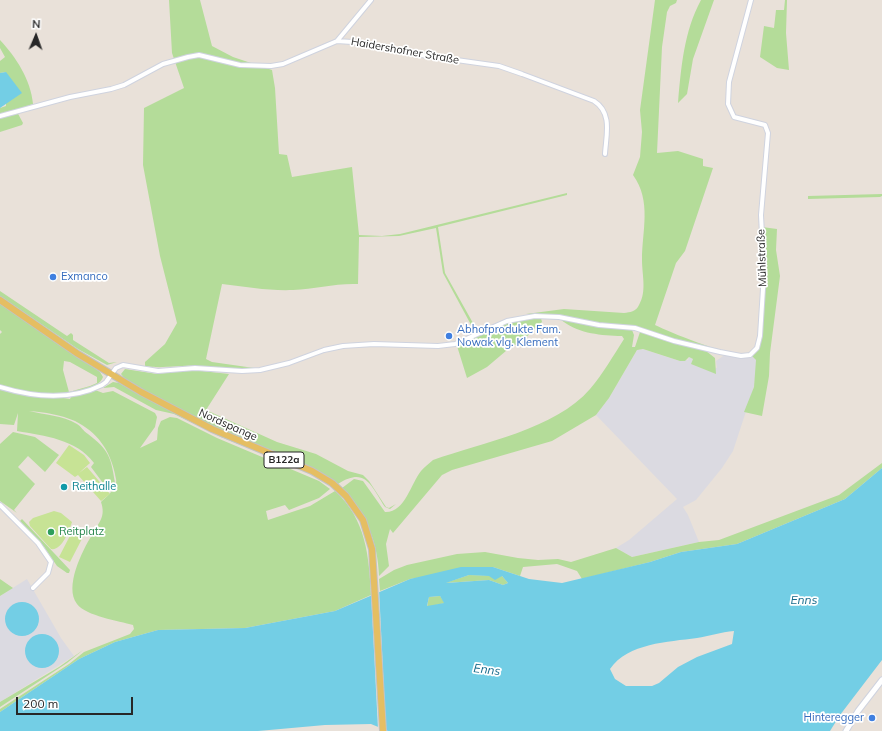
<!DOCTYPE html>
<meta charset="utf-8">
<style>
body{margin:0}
#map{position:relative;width:882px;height:731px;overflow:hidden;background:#e9e1d9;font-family:Mulish,sans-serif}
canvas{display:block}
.north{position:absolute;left:16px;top:16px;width:40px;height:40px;-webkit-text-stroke:3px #fff;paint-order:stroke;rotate:2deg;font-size:11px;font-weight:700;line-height:16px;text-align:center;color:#272727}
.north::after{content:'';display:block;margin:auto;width:14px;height:18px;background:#272727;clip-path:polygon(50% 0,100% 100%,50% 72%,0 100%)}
.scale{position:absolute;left:16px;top:697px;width:117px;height:18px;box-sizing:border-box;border:2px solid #272727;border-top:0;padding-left:5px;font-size:12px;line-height:14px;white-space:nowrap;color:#272727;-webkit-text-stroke:3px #fff;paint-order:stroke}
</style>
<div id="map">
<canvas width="882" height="731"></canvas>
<div class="north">N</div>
<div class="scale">200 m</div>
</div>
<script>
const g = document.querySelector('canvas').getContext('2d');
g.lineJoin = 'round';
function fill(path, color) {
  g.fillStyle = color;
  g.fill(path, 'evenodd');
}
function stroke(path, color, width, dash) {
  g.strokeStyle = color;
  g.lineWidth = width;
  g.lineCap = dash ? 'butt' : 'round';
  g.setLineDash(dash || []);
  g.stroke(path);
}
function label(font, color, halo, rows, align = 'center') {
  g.font = font + ' Mulish,sans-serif';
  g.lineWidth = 3.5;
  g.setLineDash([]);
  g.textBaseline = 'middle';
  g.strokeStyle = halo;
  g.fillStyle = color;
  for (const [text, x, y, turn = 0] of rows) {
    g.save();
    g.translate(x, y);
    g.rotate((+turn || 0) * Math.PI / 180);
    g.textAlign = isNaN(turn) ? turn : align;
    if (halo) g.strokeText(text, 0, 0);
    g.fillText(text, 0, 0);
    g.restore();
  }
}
fill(new Path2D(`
 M643,349L680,361L688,360L689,357L693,359L691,364L717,368L716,361L723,356H752L756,360V373L754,387L733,451L722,468L696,500L683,507L688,515L699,542L632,557L616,548L629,540L677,499L596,415L609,398L637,350Z
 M27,579L61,638L74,656L0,702V596Z`), '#dbdae1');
fill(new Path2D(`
 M169,0H200L212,46L233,57L272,70L275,88L279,154L287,155L292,177L352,167L359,235L382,236L400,234L567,193V195L438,227L445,273L478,332L476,334L443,273L436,228L399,236L359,237L358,284C336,283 315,289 293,290C270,291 246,287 222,284L206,359L212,362L254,368C234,370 214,366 195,366C178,365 162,369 145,366V362L165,344L177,323L160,256L143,165L144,108L184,88L172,53Z
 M655,0H677L676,3L670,6L667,12L662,47L657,153L678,151L703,159V166L713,168L685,251L676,263L655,325C671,333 726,355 743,354C749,354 753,351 756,347L749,354H735L670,338L634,326L594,322L555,314H526L564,309L624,313C630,312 636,312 639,305C647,291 642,275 642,260C642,231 652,201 633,175L640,157L642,132L640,110Z
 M701,0H714L693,59L687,94L678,103C681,68 684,31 701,0Z
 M785,0H787L786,33L789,70L777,68L760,57L764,26L774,28L776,10H784Z
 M0,40C16,57 31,80 33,104L16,110L23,123L22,125L0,132V108L6,106V72L0,73V61L5,57L0,48Z
 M882,194V196L880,197L808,199V196Z
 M762,227L777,229L776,250L780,276L770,353L769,376L762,416L744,412L754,387L756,360L752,356L757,350L763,306Z
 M0,291L67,336L71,333L73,335V340L109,363L117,362L107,365L78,349L0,296Z
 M0,303L100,372L103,377C101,383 95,386 89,388C60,398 30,393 0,385V334L2,332L0,330ZM64,361L70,362L97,377V383L90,386L69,392L63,370Z
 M536,318H541L542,322L518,345H513L487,367L467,378L457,346L506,323Z
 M560,319L632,330L634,335L632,347H635L640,332L666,341L706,351L715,358L716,374L691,364L693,359L689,357L685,361H680L643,349L637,350L609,398L596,415L552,441L452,470L442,475L393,533L390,529L386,544L389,566L379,576C378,542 366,514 342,488L354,479L363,481L385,512C405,513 411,483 421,471C424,467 429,464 433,460C481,443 556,429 590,389C603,374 613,356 624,339L622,336H618C597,335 577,333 560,319Z
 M125,369L157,374L193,370L229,374L206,410L277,442L316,454L348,471L363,475L369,481L386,507L389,508L396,504L390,509L385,507C371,486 366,466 338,484L317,471L213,427L157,398L125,379L121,374Z
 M113,382L119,383C159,406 199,426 242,445C267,456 314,468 333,488L312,474L221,437L174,414L156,410L114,387L103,388Z
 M0,388L70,399L71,397L95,390L103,393L113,391L155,413L157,417L155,427L140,448L157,440L158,428L161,421L170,417L177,418L217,438L319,481L330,489L319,498L289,510L285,505L266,511L268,520L310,506L335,491C366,519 369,556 371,595L335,611L245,628L158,630L115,642L79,659L0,712V709L69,664L84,652L130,634L134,629L133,625C119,621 86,616 77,604C64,587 82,551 92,535C99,522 106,517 101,502C106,497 115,490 116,483C117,480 115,476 115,474C110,450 97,432 75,421C61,415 45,412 29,411C45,415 62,415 77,424C81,426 83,431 88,434C109,450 111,457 115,483L109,491L91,467L94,463C76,439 45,436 17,431L18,413L14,425L0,424Z
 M13,432L35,437L59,455L45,472L28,456L18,467L35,484L14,510L17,513L0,501V444Z
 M882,463V468L845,499L737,544L681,552L650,562L582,579L577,571L557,564L523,567L520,576L493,567L410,579L380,591L379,579L394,570L407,565L457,554L485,552L518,558L538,560L558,559L571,562L616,548L632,557L699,542L719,540L839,495Z
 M22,519L70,570L69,573H67L57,566L44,547L20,521Z
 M469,575L502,576L508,583L503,585L489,580L445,583Z
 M0,579L13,588L0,596Z
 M440,596L445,603L427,607L429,597Z
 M83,650L67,663L0,707V702L59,667Z`), '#b4dc99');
fill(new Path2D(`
 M69,445L84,455L90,463L79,473L87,467L110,494L101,501L78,475L75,477L56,463Z
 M54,511L61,513L72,522C69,531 62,551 51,549L30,526L29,522L33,518Z
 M75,526L86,531L70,562L59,557Z`), '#c7e395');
fill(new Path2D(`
 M6,72L22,93L0,108V73Z
 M882,468V660L840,715L830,731H388L371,724L325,725L258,731H0V712L79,659L115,642L158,630L245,628L335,611L410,579L461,567H493L529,579L562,583L650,562L681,552L737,544L845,499ZM469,575L489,576L495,580L502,576L508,583L503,585L489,580L446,583ZM440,596L444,603L427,606L429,597ZM734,631L732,644L697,657L678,667L659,683L652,686H626L615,679L610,669C628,643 668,642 697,638C709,636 721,632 734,631Z
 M5 619a17 17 0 1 1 34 0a17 17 0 1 1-34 0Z
 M25 651a17 17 0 1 1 34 0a17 17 0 1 1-34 0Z`), '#73cee5');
fill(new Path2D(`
 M379,589L386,731L378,729L371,593Z`), '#e9e1d9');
const minor = new Path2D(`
 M337,41L371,0
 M0,116L70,97L111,89L124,85L163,64L188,57L199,55L240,65L271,66L283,64L337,41L352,42L421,55L499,66L522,74L594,101C613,113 606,136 605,154
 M0,387C33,397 70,401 102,385L106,382L116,368L123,365L158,371L195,368L242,371L260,370L289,363L324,350L343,346L374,344L438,346L455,344L507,321L535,316L559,317L599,325L635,328L674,341L720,352L741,356L750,355L757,348L760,336L764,273L761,215L768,133L765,125L734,117L728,104L729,82L751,0
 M0,505L38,543L51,562L48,573L33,588`);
const tertiary = new Path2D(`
 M846,731L858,711L882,680`);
const primary = new Path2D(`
 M0,300L78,354L141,392L212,429L312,471L332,483L346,496L363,520L372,549L383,731`);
stroke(minor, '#cfd3df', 6);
stroke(tertiary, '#cfd3df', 7);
stroke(primary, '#c3c3c3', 8);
stroke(minor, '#fff', 4);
stroke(tertiary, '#fff', 5);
stroke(primary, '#e5be62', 6);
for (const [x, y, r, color] of [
 [53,277,4,"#3f7fe0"],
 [449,336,4,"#3f7fe0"],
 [64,487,4,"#0f9aa8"],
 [51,532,4,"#2e9e5b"],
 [872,718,4,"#3f7fe0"]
]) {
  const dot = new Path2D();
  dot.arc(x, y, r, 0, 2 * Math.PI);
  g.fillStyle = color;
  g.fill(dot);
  stroke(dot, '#fff', 1.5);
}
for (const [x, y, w] of [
 [284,460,40]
]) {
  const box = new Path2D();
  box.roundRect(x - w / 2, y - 8, w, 16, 3);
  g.fillStyle = '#fff';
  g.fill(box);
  stroke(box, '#272727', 1);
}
label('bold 10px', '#272727', null, [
 ["B122a",284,460]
]);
label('11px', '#272727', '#fff', [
 ["Haidershofner Straße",405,51,10],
 ["Mühlstraße",762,258,-92],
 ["Nordspange",228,425,24]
]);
label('11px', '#366cbe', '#fff', [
 ["Exmanco",61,277],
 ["Abhofprodukte Fam.",457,330],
 ["Nowak vlg. Klement",457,343],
 ["Hinteregger",864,718,"right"]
], 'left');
label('11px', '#0d838f', '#fff', [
 ["Reithalle",72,487]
], 'left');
label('11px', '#27864d', '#fff', [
 ["Reitplatz",59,532]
], 'left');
label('italic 12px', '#166b8c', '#fff', [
 ["Enns",804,600],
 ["Enns",487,670,7]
]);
</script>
